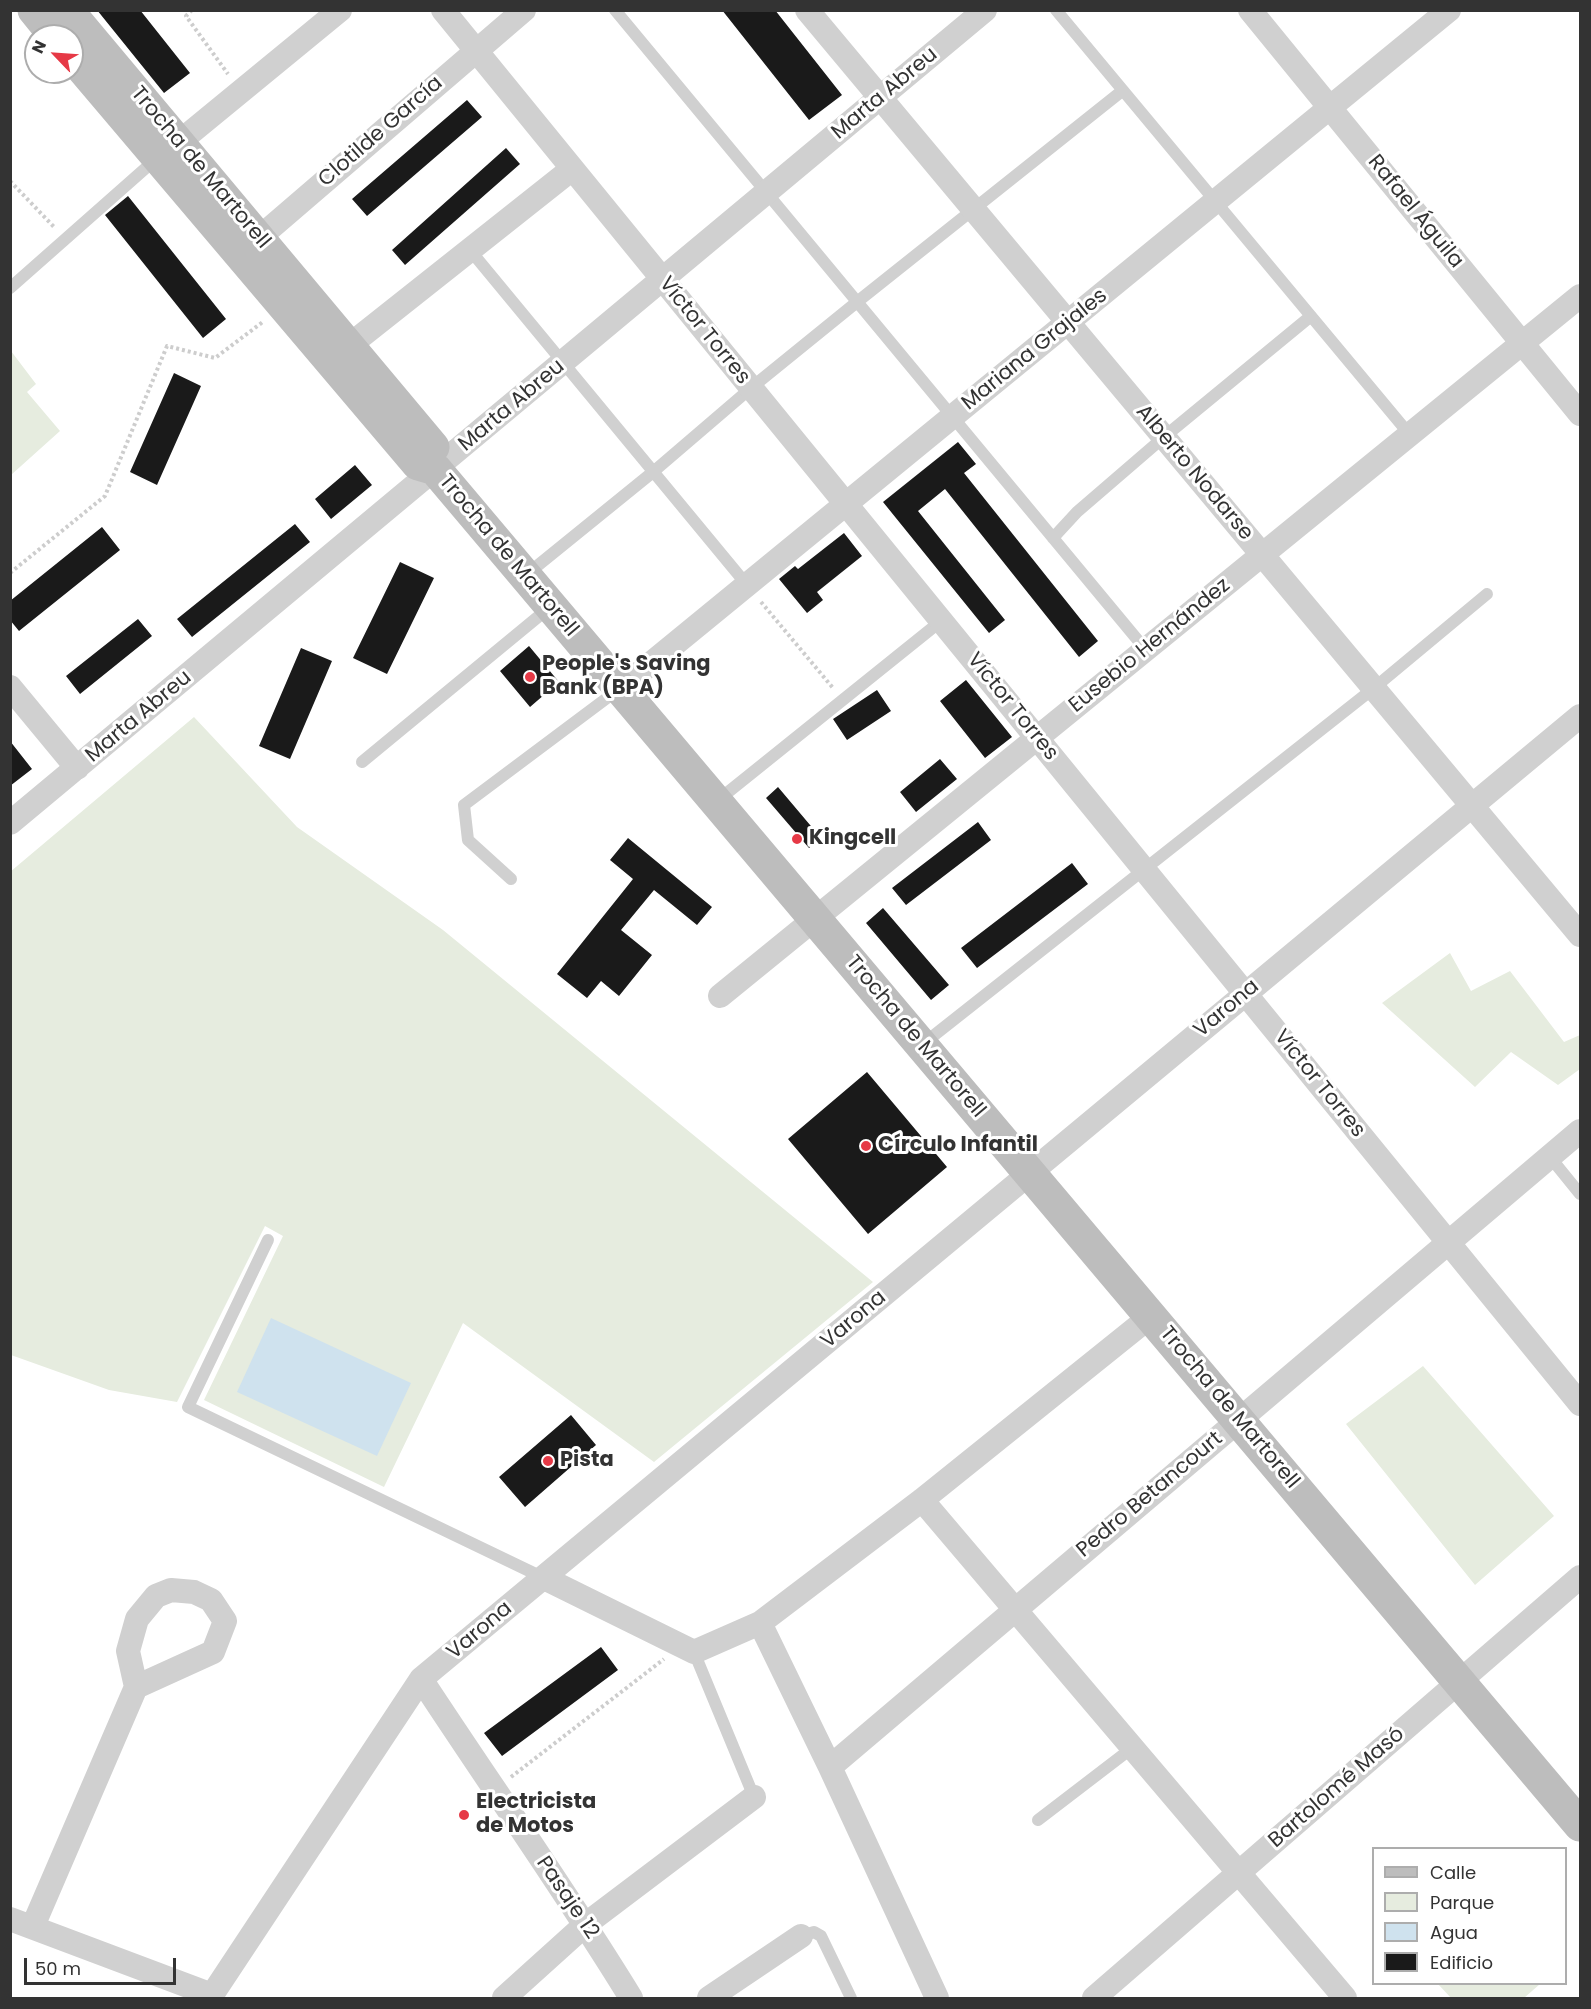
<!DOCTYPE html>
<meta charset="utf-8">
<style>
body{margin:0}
#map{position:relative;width:1591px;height:2009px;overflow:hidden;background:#fff;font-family:Poppins,sans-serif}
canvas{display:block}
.frame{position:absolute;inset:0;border:12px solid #333;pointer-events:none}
.legend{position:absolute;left:1372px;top:1847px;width:195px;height:138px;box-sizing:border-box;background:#fff;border:2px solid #adadad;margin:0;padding:8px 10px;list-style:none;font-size:18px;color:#333}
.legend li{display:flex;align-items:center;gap:12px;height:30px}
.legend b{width:30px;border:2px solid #adadad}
.north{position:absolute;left:24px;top:24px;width:60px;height:60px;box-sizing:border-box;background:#fff;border:2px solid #adadad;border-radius:50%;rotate:295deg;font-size:16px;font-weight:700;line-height:24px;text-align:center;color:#333}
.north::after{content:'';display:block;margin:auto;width:21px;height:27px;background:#e63946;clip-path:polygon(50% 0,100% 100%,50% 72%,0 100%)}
.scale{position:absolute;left:24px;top:1958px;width:152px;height:27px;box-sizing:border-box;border:3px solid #333;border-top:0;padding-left:8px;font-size:18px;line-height:21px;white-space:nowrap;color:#333;-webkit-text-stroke:4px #fff;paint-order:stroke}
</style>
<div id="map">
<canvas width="1591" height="2009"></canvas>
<div class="frame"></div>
<ul class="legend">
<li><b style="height:8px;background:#bdbdbd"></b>Calle</li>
<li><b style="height:16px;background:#e6ecdf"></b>Parque</li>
<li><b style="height:16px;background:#cfe2ee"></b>Agua</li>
<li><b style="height:16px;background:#1a1a1a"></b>Edificio</li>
</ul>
<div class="north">N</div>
<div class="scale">50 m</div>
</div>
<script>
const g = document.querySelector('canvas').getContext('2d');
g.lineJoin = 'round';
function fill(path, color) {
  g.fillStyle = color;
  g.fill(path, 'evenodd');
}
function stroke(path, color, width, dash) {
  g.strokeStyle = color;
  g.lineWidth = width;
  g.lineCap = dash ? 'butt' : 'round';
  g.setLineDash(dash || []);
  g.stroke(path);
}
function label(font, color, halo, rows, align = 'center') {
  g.font = font + ' Poppins,sans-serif';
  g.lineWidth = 6;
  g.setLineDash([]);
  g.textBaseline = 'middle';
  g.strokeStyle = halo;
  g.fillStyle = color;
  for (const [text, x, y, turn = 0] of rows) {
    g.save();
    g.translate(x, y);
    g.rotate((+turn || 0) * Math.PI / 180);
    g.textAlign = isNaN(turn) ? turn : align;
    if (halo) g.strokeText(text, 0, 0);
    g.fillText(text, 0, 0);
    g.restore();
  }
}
fill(new Path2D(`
 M11,351L36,384L27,392L60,431L11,475Z
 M194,717L297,827L443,930L873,1282L654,1462L463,1323L384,1487L204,1400L283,1236L265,1226L177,1402L109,1390L11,1355L10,872Z
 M1450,953L1471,991L1510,971L1564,1042L1580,1035V1069L1558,1085L1511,1052L1475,1087L1382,1003Z
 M1423,1366L1554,1516L1475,1585L1346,1424Z
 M1438,1984H1540L1524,1998H1451Z`), '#e6ecdf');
fill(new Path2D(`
 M271,1318L411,1383L377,1456L237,1392Z`), '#cfe2ee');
fill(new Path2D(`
 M97,10H140L190,73L164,93Z
 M722,10H775L842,95L809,120Z
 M467,100L482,117L367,216L352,199Z
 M506,148L520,164L405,265L392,250Z
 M128,196L226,319L203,338L105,215Z
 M174,373L201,386L157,485L130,472Z
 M958,442L976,464L964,473L1098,641L1079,657L945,489L918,511L1005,620L989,633L883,502Z
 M355,465L372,485L331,519L315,499Z
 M295,524L310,542L192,637L177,619Z
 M102,527L120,550L19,631L10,620V601Z
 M844,533L862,556L817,592L823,600L807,613L779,579L795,566L798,569Z
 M400,562L434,578L387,674L353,658Z
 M138,619L152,636L80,694L66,676Z
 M529,646L559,682L530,707L500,671Z
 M301,648L332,661L290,759L259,746Z
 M966,680L1012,737L985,758L940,701Z
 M877,690L891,711L847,740L833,719Z
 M10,741L32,769L10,786Z
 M940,759L957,779L916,812L900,792Z
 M778,787L821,838L809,848L766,798Z
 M978,822L991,840L906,905L892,888Z
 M628,838L712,907L697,925L654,890L621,930L652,955L619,996L601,981L587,998L557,974L633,879L610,860Z
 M1072,863L1088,884L977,968L961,948Z
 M883,908L949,985L931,1000L866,923Z
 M867,1072L947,1167L868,1234L788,1139Z
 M571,1415L596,1445L525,1507L499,1477Z
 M601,1647L618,1670L502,1756L484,1733Z`), '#1a1a1a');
stroke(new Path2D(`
 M192,10L186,16L228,74
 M10,181L55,228
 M10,573L105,496L167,346L215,358L264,321
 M761,602L833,688
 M511,1777L664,1659`), '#cdcdcd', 4, [3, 3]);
stroke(new Path2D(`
 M615,10L1146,650
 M1056,10L1410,435
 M470,250L747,585
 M10,288L156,159
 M1053,538L1077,512L1164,437L1311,316
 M526,575L653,472L751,388L857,302L1122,91
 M362,762L550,607
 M717,801L941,621
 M511,879L468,840L464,805L619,689
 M923,1044L1374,688L1487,594
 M1550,1157L1580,1194
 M268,1240L188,1407L544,1578
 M694,1652L754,1797
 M1038,1820L1132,1748
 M801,1936L814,1932L821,1936L851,1998`), '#d0d0d0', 12);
stroke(new Path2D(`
 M443,10L1580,1404
 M807,10L1580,935
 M1250,10L1580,414
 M165,152L178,143L340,10
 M246,249L524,10
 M336,356L572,169
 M10,687L77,768
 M621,688L1449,10
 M10,823L985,10
 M720,996L1580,296
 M922,1500L1345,1998
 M544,1578L694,1652L760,1623L922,1500L1151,1316
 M760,1623L830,1767L937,1998
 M421,1679C491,1786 565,1890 631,1998
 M830,1767L1580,1131
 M10,1919L212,1995
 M33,1926L136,1687L128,1651L137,1619L156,1596L171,1590L194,1592L211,1600L225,1621L213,1652L136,1687
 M210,1998L421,1679L1580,716
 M504,1998L586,1924L754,1797
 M709,1998L801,1936
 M1094,1998L1580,1577`), '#d0d0d0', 24);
stroke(new Path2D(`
 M34,10L55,36
 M67,10L433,447
 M72,56L418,464L435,469L1580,1825`), '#bdbdbd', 33);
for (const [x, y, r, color] of [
 [530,677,6,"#e63946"],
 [797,839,6,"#e63946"],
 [866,1146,6,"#e63946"],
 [548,1461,6,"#e63946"],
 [464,1815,6,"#e63946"]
]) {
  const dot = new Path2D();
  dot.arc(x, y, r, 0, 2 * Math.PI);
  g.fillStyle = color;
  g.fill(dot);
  stroke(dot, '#fff', 2);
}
label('21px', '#333', '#fff', [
 ["Marta Abreu",885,94,-40],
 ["Clotilde García",381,132,-41],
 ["Trocha de Martorell",200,168,50],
 ["Rafael Águila",1415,212,51],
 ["Víctor Torres",704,331,51],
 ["Mariana Grajales",1035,350,-39],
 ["Marta Abreu",512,406,-40],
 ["Alberto Nodarse",1194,473,50],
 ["Trocha de Martorell",508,556,50],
 ["Eusebio Hernández",1150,646,-39],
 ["Víctor Torres",1012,707,51],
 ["Marta Abreu",139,717,-40],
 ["Varona",1227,1009,-40],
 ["Trocha de Martorell",915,1037,50],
 ["Víctor Torres",1319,1084,51],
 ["Varona",854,1320,-40],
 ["Trocha de Martorell",1229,1408,50],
 ["Pedro Betancourt",1150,1495,-40],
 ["Varona",480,1631,-40],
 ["Bartolomé Masó",1337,1788,-41],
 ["Pasaje 12",567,1898,56]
]);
label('bold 21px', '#333', '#fff', [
 ["People's Saving",542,665],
 ["Bank (BPA)",542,689],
 ["Kingcell",809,839],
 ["Círculo Infantil",878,1146],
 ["Pista",560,1461],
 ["Electricista",476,1803],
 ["de Motos",476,1827]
], 'left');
</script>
